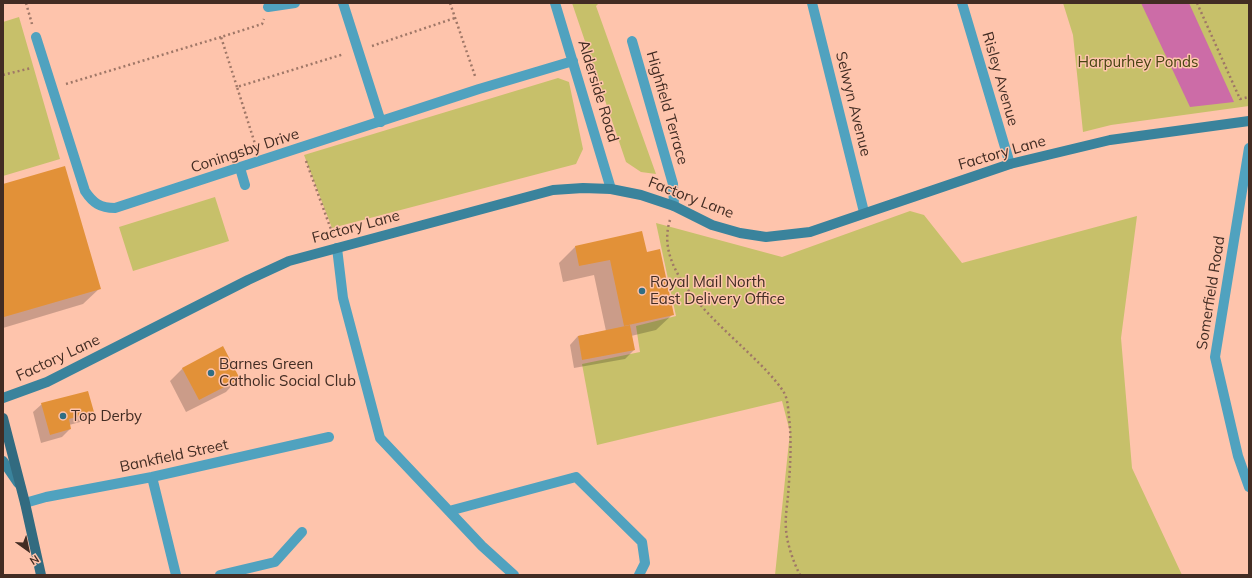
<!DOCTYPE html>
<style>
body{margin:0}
#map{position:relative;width:1252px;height:578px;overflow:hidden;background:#fec4ac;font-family:Mulish,sans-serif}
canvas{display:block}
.frame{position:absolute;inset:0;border:4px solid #422c23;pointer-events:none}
.north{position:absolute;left:8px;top:530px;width:40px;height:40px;-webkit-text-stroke:3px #fec4ac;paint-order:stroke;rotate:147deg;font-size:11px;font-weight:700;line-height:16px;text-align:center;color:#422c23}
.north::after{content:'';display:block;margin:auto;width:14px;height:18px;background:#422c23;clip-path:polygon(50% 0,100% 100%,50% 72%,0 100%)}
</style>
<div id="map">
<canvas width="1252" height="578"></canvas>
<div class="frame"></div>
<div class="north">N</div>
</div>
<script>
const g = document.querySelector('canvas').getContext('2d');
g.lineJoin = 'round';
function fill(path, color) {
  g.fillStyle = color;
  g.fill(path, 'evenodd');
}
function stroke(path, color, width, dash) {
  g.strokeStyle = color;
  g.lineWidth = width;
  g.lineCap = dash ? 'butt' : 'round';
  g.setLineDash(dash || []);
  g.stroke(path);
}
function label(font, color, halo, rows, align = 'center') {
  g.font = font + ' Mulish,sans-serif';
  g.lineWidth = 3;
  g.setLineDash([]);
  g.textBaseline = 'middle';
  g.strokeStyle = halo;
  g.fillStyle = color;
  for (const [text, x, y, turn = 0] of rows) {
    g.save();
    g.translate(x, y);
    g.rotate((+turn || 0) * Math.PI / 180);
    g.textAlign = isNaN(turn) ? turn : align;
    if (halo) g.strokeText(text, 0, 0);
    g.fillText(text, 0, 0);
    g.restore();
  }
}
fill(new Path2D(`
 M572,3H599L596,6L656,174L641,172L626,162Z
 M1063,3H1249V106L1111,125L1083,132L1073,35Z
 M19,17L60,159L3,176V22Z
 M558,78L569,82L583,149L576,164L332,228L304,155Z
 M215,197L229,241L133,271L119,227Z
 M910,211L924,215L962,263L1137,216L1121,338L1132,468L1182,575H775L790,432L782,401L597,445L582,364L640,352L636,326L676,316L656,223L782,257Z`), '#c7c06a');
fill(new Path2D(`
 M1141,3H1189L1234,102L1190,107Z`), '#cc6ca7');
fill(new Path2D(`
 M64,167L100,288L83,304L3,328V185Z
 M575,247L646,253L673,314L656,330L631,336L634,350L625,359L574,368L570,345L578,336L606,331L594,275L563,282L559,263Z
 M183,368L238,379L226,392L186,412L170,381Z
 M42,404L92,412L84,421L69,425L70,429L62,437L41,443L33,412Z`), '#0003');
fill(new Path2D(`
 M65,166L101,289L4,317L3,184Z
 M642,231L647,252L660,249L674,315L624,326L610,260L579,266L575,246Z
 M630,325L635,350L582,360L578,336Z
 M223,346L240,379L199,400L182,368Z
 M88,391L94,412L69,419L71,429L50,435L41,403Z`), '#e29138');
stroke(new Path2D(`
 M26,3L32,24
 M450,3L475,76
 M1197,3L1240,99L1249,97
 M372,46L455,18
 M3,75L31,68
 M66,84L221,37
 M237,87L221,37L262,24L264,19
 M256,147L237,87L344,54
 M306,161L333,235
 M670,220C649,285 752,344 783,391C788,398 788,409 789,417C792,444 790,469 788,496C787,506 785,518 786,529C787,544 793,561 800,575`), '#9f7767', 2.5, [2, 3]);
stroke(new Path2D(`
 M240,168L245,185
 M337,248L343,298L380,438L482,546L514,575
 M449,511L576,477L642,542L645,563L639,575`), '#50a2bf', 10);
stroke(new Path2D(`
 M343,3L381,122
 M555,3L611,189
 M812,3L864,212
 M962,3L1010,164
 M268,7L295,3
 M36,37L85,191C93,203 100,208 115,208L479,89L573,61
 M632,41L673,184L674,206
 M1249,148L1215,357L1238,456L1249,487
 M152,477L176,575
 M25,503L46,497L152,477L329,437
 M220,575L275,562L302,532`), '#50a2bf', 10);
stroke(new Path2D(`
 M3,398L47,382L248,280L289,261L553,190L583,188L611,189L641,195L674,206L712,225L740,233L766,237L810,232L1010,164L1110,140L1249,121
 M3,461L18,483`), '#3a839c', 10);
stroke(new Path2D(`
 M3,418L25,503L41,575`), '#326b80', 10);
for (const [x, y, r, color] of [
 [642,291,4,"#306e84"],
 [211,373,4,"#306e84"],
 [63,416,4,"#306e84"]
]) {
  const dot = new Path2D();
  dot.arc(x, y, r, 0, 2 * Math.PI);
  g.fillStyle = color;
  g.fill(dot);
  stroke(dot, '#fec4ac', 1.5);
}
label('15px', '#484412', '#fec4ac', [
 ["Harpurhey Ponds",1138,62]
]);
label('15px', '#422c23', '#fec4ac', [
 ["Risley Avenue",1000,79,74],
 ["Alderside Road",598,91,73],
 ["Selwyn Avenue",853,104,76],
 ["Highfield Terrace",667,108,74],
 ["Coningsby Drive",245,151,-18],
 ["Factory Lane",1002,153,-16],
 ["Factory Lane",691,198,21],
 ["Factory Lane",356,227,-15],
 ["Somerfield Road",1211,293,-81],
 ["Factory Lane",58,358,-25],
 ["Bankfield Street",174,456,-12]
]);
label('15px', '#422c23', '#fec4ac', [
 ["Royal Mail North",650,282],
 ["East Delivery Office",650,299],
 ["Barnes Green",219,364],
 ["Catholic Social Club",219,381],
 ["Top Derby",71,416]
], 'left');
</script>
